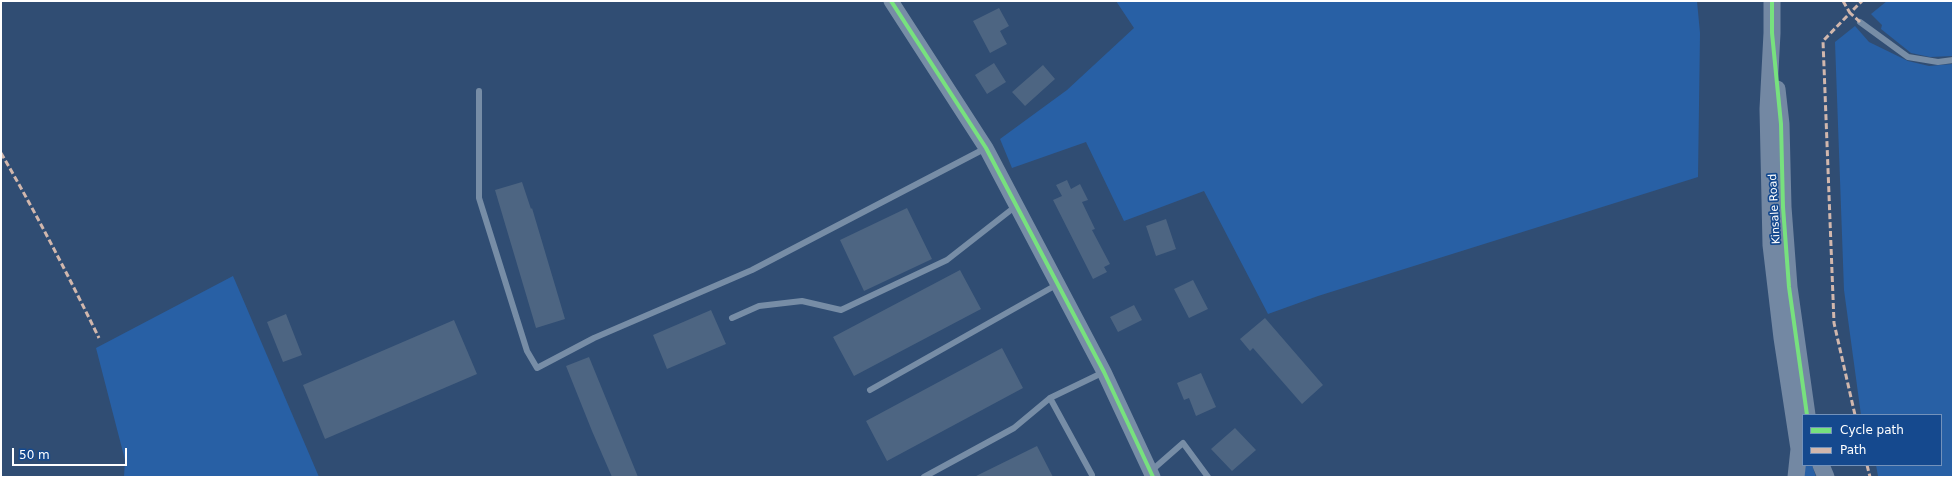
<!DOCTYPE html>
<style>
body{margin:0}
#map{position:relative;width:1954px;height:478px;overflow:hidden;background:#304d73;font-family:"DejaVu Sans",sans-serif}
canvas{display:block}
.frame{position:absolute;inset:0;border:2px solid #fff;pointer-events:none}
.legend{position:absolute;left:1802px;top:414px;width:140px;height:52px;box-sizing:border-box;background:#15498e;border:1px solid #7392bb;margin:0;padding:5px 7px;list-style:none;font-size:12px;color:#fff}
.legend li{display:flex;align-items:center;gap:8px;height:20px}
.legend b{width:20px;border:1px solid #7392bb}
.scale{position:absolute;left:12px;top:448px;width:115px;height:18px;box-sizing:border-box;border:2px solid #fff;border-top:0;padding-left:5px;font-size:12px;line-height:14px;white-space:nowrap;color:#fff;-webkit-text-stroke:3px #15498e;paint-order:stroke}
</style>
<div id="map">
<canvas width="1954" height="478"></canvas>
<div class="frame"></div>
<ul class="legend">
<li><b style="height:5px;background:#77e17e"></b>Cycle path</li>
<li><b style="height:5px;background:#d1b7ad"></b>Path</li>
</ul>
<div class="scale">50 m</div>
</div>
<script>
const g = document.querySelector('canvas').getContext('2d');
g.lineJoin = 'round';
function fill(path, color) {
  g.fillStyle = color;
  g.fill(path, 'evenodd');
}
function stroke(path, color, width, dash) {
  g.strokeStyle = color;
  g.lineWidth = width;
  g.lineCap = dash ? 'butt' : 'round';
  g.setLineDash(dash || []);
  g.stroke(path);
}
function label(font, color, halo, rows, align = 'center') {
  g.font = font + ' "DejaVu Sans",sans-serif';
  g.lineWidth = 3.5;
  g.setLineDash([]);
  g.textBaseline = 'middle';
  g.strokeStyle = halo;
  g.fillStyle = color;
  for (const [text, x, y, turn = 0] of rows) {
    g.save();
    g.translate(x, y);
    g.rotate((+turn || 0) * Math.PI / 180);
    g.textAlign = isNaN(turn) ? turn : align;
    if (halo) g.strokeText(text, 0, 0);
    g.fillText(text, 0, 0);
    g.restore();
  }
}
fill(new Path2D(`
 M1116,1H1697L1700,33L1698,177L1318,296L1268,314L1204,191L1124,221L1086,142L1012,168L1000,139L1067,90L1134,28Z
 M1887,1H1953V56L1930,57L1911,53L1881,29L1882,25L1871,14Z
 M1855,26L1869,42L1908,61L1929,66L1953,64V477H1879L1878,476L1876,465H1941V415H1861L1844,290L1835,42Z
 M233,276L319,477H124L125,460L96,348Z
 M1805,465H1812L1816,477H1803Z`), '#2860a5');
fill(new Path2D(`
 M999,8L1009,26L1000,31L1007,44L990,53L973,21Z
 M994,63L1006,82L987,94L975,75Z
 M1043,65L1055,79L1025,106L1012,92Z
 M1067,180L1071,189L1080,184L1088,200L1082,202L1095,229L1092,230L1110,264L1104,267L1107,272L1093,279L1053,200L1062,196L1056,185Z
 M522,182L531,209L532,208L565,319L536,328L495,190Z
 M907,208L932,259L864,291L840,240Z
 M1166,219L1176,249L1156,256L1146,226Z
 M960,270L981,309L854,376L833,337Z
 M1193,280L1208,309L1189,318L1174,289Z
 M1134,305L1142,320L1118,332L1110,317Z
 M711,310L726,344L667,369L653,335Z
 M286,314L302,355L283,362L267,322Z
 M1265,318L1323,385L1302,404L1253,348L1250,351L1240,339Z
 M454,320L477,374L325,439L303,385Z
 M1002,348L1023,388L887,461L866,421Z
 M589,357L618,428L638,477H612L592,431L566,366Z
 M1201,373L1216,407L1196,416L1189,398L1184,400L1177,383Z
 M1235,428L1256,450L1232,471L1211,449Z
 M1037,446L1053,477H974Z`), '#4d6582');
stroke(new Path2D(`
 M1860,22L1908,57L1938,62L1953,60
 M479,91V198L527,351L537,368L594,338L752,270L986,148
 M732,318L759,306L802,301L841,310L947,260L1016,206
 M870,390L1058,284
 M1151,471L1183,443L1208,477
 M1092,475L1050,398L1104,372
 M924,477L1014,428L1050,398`), '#778da6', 6);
stroke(new Path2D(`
 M891,1L986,148L1104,372L1153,477`), '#778da6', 15);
stroke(new Path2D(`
 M1772,1V33L1768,109L1771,245L1782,338L1799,449L1796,477
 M1777,89L1781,124L1783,207L1789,287L1807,415
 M1821,465L1826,477`), '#7388a3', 17);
stroke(new Path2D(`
 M1843,1L1850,13L1823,41L1834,323L1855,415
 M1860,22L1850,13L1862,1
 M1,153C36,213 68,275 99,338
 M1867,465L1870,477`), '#d1b7ad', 3, [6, 3]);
stroke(new Path2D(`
 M891,1L986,148L1104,372L1153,477
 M1772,1V33L1781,124L1783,207L1789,287L1807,415`), '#77e17e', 4);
label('11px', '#fff', '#15498e', [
 ["Kinsale Road",1775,209,-93]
]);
</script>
